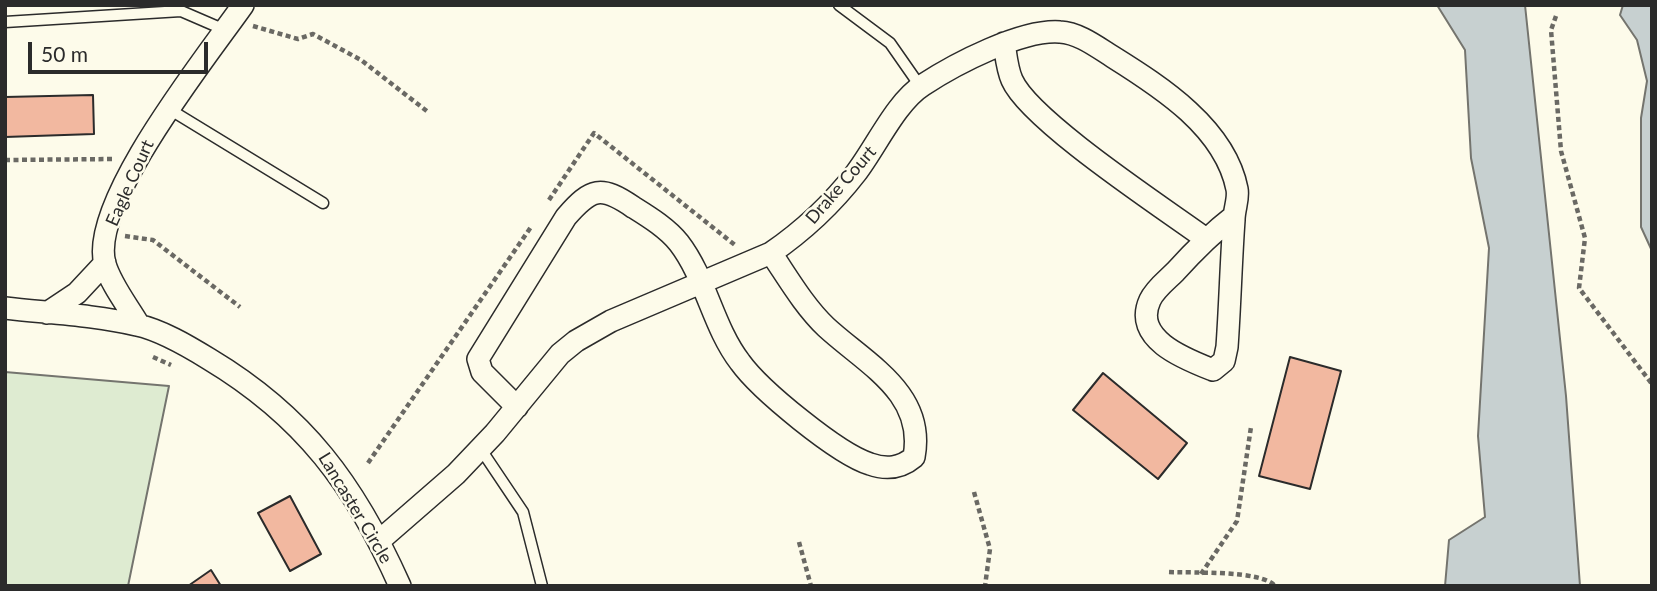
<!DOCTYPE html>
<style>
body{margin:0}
#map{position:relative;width:1657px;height:591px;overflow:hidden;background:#fdfbea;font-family:Lato,sans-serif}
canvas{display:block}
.frame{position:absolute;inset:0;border:7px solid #2b2b2b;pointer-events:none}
.scale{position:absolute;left:28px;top:42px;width:180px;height:32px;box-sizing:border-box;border:4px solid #2b2b2b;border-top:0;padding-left:9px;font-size:21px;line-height:24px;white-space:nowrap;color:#2b2b2b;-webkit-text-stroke:5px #fdfbea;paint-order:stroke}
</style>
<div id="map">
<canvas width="1657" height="591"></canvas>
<div class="frame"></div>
<div class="scale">50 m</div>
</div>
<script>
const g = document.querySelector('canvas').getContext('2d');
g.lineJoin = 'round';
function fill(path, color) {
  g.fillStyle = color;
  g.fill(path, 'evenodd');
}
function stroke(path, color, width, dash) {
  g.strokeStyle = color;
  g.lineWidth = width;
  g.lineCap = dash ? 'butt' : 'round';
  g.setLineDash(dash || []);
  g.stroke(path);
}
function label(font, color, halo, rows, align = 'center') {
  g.font = font + ' Lato,sans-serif';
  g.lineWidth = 5;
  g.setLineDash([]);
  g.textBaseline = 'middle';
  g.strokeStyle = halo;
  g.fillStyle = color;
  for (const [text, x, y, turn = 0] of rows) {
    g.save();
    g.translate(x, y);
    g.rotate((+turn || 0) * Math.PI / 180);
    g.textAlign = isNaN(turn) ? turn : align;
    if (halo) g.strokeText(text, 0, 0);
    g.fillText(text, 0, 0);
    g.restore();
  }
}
const green = new Path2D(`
 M5,372L169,386L128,586H5Z`);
fill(green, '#deebd1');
stroke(green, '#74746e', 2);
const water = new Path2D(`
 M1437,5H1525L1566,396L1580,586H1445L1449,540L1485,517L1478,436L1489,248L1471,158L1465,50Z
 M1623,5H1652V251L1641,227V118L1647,81L1637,40L1620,15Z`);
fill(water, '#c7d0d0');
stroke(water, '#74746e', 2);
const building = new Path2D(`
 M93,95L94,134L5,137V97Z
 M1290,357L1341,371L1310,489L1259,476Z
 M1103,373L1187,443L1158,479L1073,410Z
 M290,496L321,554L290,571L258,513Z
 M211,570L221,586H188Z`);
fill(building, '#f2b8a0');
stroke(building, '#2b2b2b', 2);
const lane = new Path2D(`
 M839,5L890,43L920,86
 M5,22L181,11L225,30
 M169,109L323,203
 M480,448L523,512L542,586`);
const street = new Path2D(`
 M1004,43C1006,55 1007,69 1012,80C1030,121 1165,209 1206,239
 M5,308C48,313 95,315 137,325C161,330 188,346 209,359C304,416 355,485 400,586
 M47,313L77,293L105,263
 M139,325C128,306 111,285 105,264C88,204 208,55 243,5
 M517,407L482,372L478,359L566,217C591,188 601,185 633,207C649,217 667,228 679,243C706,278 713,327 740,362C760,390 838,454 870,464C887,470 901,468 914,457C926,393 866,364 826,327C804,306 788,278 771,253
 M379,541L456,474L495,433L560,354L576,341L611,321L771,253C803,231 832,204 856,173C876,147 896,102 923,85C955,64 1022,29 1060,32C1079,33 1097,47 1113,57C1161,87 1225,128 1237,189C1239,199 1234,209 1234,220C1231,262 1230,305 1227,347L1224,361L1213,370C1185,359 1132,339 1150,300C1155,289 1167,280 1175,272C1194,251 1212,233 1234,216`);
stroke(lane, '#2b2b2b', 13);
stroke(street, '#2b2b2b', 24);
stroke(new Path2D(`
 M1556,16L1551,30L1561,151L1585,238L1579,288L1652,384
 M253,26L298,39L313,34L361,60L428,112
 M5,160L115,159
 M549,200L594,133L735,245
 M125,236L153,240L240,307
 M153,357L171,365
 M368,463L531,227
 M974,492L990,549L985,586
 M799,542L811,586
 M1169,572C1191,573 1262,570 1275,586
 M1201,574L1237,521L1251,427`), '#6a6964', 4.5, [5, 3.5]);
stroke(lane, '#fdfbea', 10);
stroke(street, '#fdfbea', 21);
label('18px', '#2b2b2b', '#fdfbea', [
 ["Eagle Court",130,183,-66],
 ["Drake Court",841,185,-49],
 ["Lancaster Circle",355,508,59]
]);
</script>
